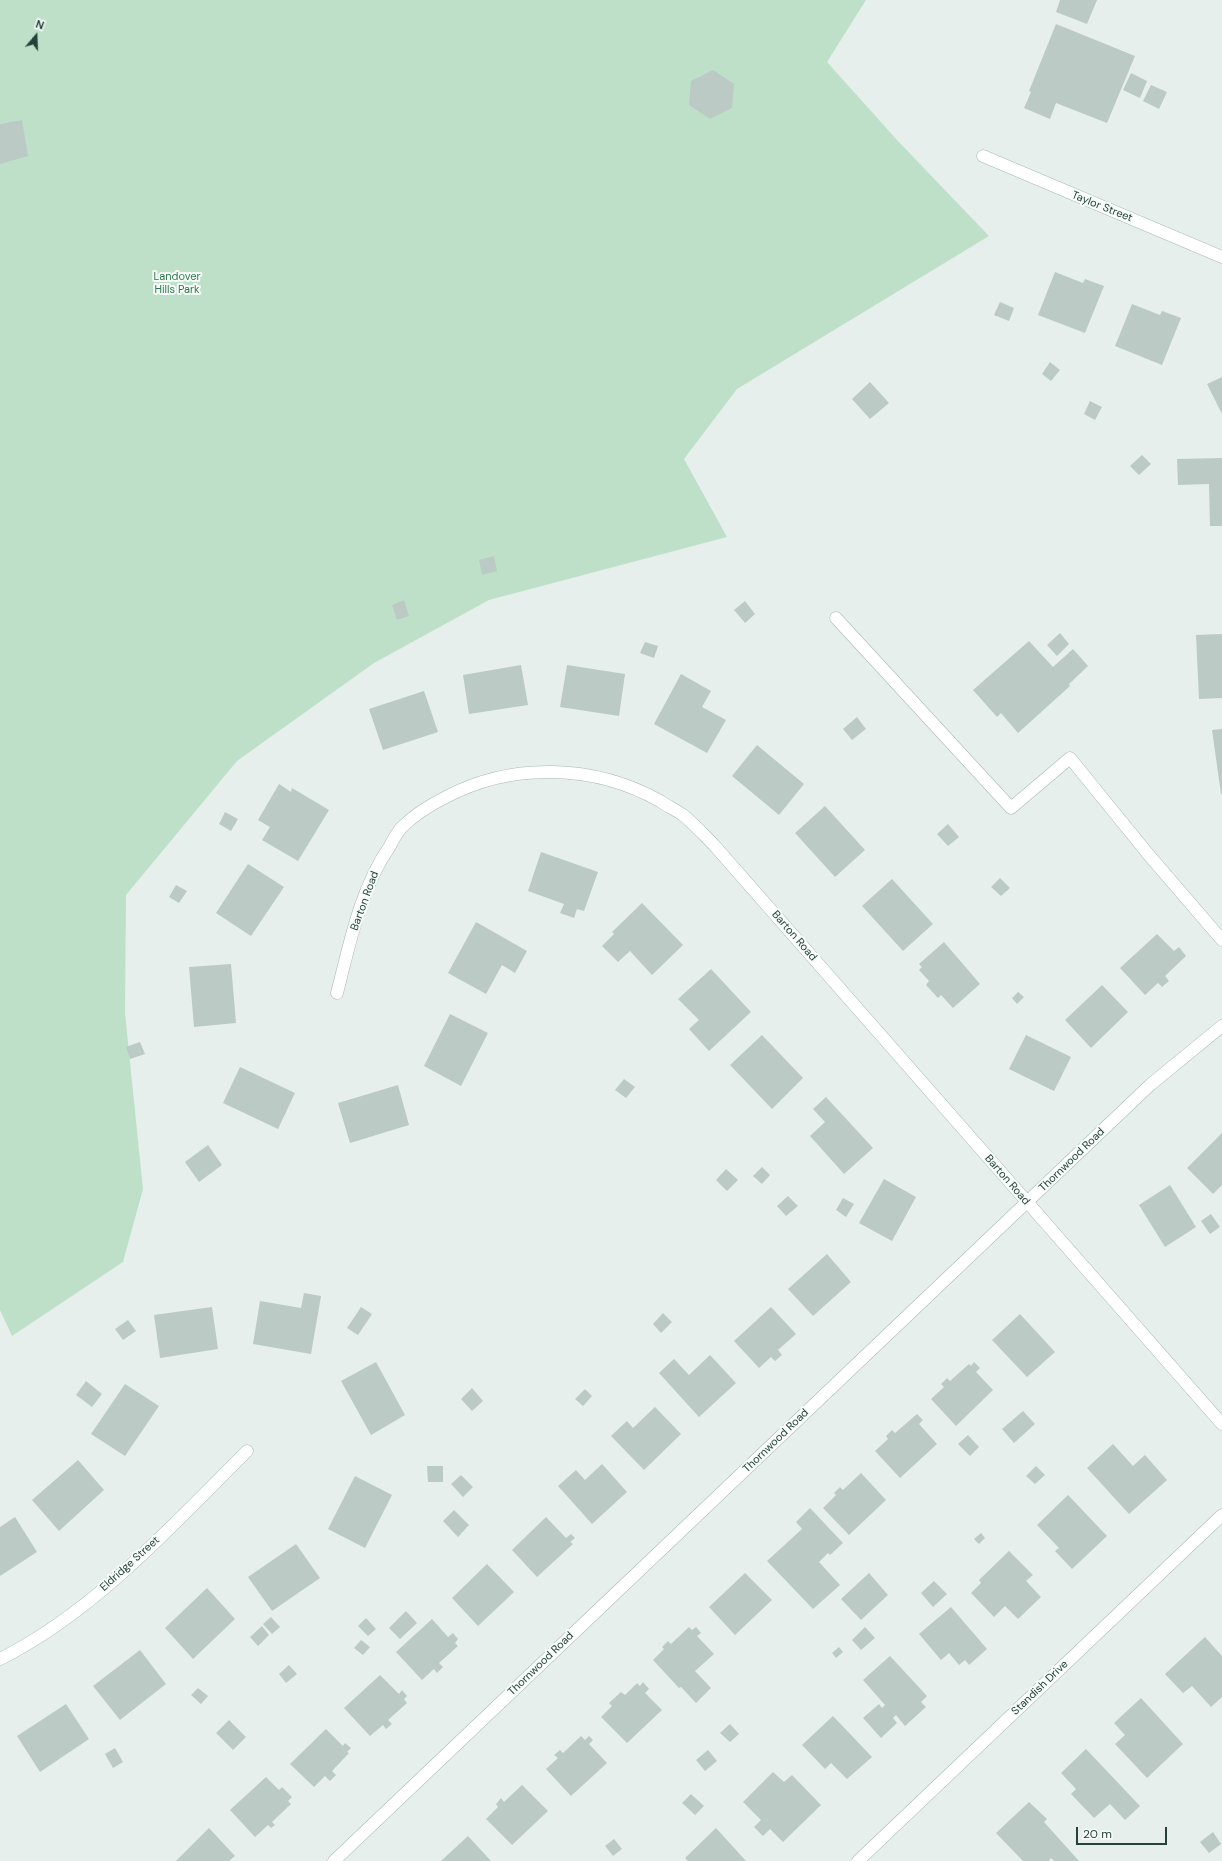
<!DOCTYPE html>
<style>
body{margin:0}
#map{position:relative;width:1222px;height:1861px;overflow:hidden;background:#e6efeb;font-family:"DM Sans",sans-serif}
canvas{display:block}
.north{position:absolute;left:16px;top:16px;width:40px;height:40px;-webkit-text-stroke:3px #f7fbf9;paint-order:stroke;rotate:19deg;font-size:11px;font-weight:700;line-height:16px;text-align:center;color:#24423a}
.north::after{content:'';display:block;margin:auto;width:14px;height:18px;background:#24423a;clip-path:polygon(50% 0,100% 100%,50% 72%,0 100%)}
.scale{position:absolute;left:1076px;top:1827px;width:91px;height:18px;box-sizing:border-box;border:2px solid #24423a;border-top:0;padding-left:5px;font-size:12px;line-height:14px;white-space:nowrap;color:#24423a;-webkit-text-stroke:3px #f7fbf9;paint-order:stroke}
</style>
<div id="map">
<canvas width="1222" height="1861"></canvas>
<div class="north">N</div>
<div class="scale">20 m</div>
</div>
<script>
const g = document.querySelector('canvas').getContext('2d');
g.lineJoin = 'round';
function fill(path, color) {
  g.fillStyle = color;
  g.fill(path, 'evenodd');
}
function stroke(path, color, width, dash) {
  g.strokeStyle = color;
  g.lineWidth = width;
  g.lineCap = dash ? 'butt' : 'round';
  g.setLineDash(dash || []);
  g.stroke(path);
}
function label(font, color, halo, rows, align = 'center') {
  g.font = font + ' "DM Sans",sans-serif';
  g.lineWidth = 4;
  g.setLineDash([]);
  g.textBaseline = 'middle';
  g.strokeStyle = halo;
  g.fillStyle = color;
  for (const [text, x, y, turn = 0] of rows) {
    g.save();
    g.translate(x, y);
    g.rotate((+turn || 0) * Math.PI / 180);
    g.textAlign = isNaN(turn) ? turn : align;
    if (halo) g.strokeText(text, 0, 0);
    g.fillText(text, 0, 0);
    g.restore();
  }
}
fill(new Path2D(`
 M0,0H866L827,62L897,140L989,236L737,389L684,459L727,537L489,600L374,663L237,761L126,895L125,1013L143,1189L123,1262L12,1336L0,1310Z`), '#bfe0c8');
fill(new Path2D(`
 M1060,0H1097L1087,24L1056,12Z
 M1056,24L1135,56L1107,123L1056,103L1050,119L1024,108L1031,92L1029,91Z
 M713,70L734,84L732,108L710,119L689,105L691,81Z
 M1131,73L1147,81L1140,98L1123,90Z
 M1151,85L1167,92L1159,109L1143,101Z
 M22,120L28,156L0,164V124Z
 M1055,272L1083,283L1085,279L1104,286L1085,333L1038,315Z
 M1000,302L1014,308L1009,321L994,315Z
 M1132,304L1160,315L1162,311L1181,318L1162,365L1115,346Z
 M1050,362L1060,370L1051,381L1042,374Z
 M1222,377V414L1207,384Z
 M870,382L889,403L870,419L852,399Z
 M1090,401L1102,407L1095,420L1084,414Z
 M1142,455L1151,464L1139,475L1130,466Z
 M1222,458V526H1210L1209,484L1178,485L1177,459Z
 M494,556L497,571L482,575L479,560Z
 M404,600L409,616L397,620L392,605Z
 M745,601L755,614L745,623L734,610Z
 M1060,633L1069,644L1057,656L1047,645Z
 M1222,634V698L1199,699L1196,635Z
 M1029,641L1053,667L1073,649L1088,666L1069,684L1070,686L1018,733L1001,713L997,717L973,690Z
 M645,642L658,646L654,658L640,653Z
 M521,665L528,705L469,714L463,675Z
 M567,665L625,674L619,716L560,707Z
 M681,674L711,691L702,707L726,720L707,753L654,724Z
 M424,691L438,732L383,750L369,709Z
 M857,717L866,729L852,740L843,729Z
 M1222,729V794H1221L1212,730Z
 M757,745L804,784L779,815L732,776Z
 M279,784L291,792L292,788L329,810L298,861L262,840L270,827L258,820Z
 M825,806L865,850L835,877L795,833Z
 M225,812L238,819L231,831L219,824Z
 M948,824L959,837L948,846L937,834Z
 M541,852L598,872L584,911L577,909L574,918L560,913L564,904L528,891Z
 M248,864L284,887L251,936L216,913Z
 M1000,878L1010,888L1001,896L991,887Z
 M892,879L933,924L903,951L862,906Z
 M176,885L187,891L179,903L169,897Z
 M642,903L683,945L652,975L630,951L618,962L602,946L614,934L612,932Z
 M476,922L527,951L515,973L502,965L486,994L448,973Z
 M1157,934L1174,951L1179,947L1186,956L1165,976L1169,981L1162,987L1158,983L1145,995L1120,968Z
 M944,942L980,984L953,1008L941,995L938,998L926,985L929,981L919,970L922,967L919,964Z
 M231,964L236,1023L194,1027L189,967Z
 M711,969L751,1012L709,1051L689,1029L699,1020L678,999Z
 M1102,985L1128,1012L1091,1048L1065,1020Z
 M1018,992L1024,997L1017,1004L1012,998Z
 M450,1014L488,1033L461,1086L424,1066Z
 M762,1035L803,1078L772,1109L730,1065Z
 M1026,1035L1071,1057L1054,1091L1009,1069Z
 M140,1042L145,1054L130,1059L126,1047Z
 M240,1067L295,1093L278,1129L223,1103Z
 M624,1079L635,1087L626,1098L615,1090Z
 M398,1085L409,1125L350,1143L338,1103Z
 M826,1097L873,1148L844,1174L810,1136L825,1122L813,1109Z
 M1222,1133V1185L1213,1194L1187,1168Z
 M208,1145L222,1165L199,1182L185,1162Z
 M762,1167L770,1175L762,1184L753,1176Z
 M726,1169L738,1180L727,1191L716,1180Z
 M884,1179L916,1197L892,1241L859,1223Z
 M1170,1185L1196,1227L1165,1247L1139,1205Z
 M788,1196L798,1206L786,1216L777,1206Z
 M843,1198L854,1204L846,1217L836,1210Z
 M1211,1214L1220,1227L1210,1234L1201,1221Z
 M827,1254L851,1282L813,1316L788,1289Z
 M304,1293L321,1296L311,1354L253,1344L260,1301L301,1308Z
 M212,1307L218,1349L160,1358L154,1315Z
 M361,1307L372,1314L358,1335L347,1328Z
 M771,1307L796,1334L778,1350L782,1355L775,1361L771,1357L759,1368L734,1341Z
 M663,1313L672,1322L661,1333L653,1324Z
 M1020,1314L1055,1352L1027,1377L992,1340Z
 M128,1320L136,1331L123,1340L115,1329Z
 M710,1355L736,1383L699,1417L659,1373L674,1359L689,1375Z
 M376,1362L405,1415L371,1435L341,1381Z
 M974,1362L980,1368L976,1372L993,1390L956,1426L931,1399L944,1387L941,1384L947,1378L950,1381L969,1364L971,1366Z
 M86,1381L102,1394L92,1407L76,1395Z
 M125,1384L159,1406L125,1456L91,1434Z
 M472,1388L483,1401L472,1411L461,1399Z
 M585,1389L592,1396L583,1406L575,1399Z
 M655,1407L681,1434L644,1470L611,1436L627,1421L633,1428Z
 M1023,1411L1035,1424L1014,1443L1002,1429Z
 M917,1414L923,1420L919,1424L937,1444L900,1478L875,1451L888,1439L886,1436L892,1430L895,1433Z
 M968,1435L979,1447L970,1456L958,1444Z
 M1113,1444L1133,1466L1145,1455L1167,1480L1129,1514L1087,1468Z
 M78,1460L104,1490L59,1531L32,1500Z
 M602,1464L627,1492L592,1524L558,1486L576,1470L585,1480Z
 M427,1466H443V1482H428Z
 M1036,1466L1045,1475L1035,1484L1026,1476Z
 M861,1473L886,1500L849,1535L823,1508L836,1495L834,1493L840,1487L843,1490Z
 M461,1475L473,1487L463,1497L451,1484Z
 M355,1476L392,1495L365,1548L328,1529Z
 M1068,1495L1107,1536L1072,1569L1055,1551L1059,1548L1037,1525Z
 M810,1508L843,1543L830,1555L828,1553L819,1562L840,1585L813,1609L767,1561L802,1529L796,1522Z
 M454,1510L469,1525L458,1537L443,1521Z
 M15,1517L37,1552L0,1576V1527Z
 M546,1517L566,1538L571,1534L575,1538L570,1542L573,1544L537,1577L512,1550Z
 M981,1533L985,1538L979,1544L974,1539Z
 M296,1544L320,1578L272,1611L248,1577Z
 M1009,1551L1033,1575L1026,1581L1041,1597L1018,1619L1005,1606L994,1617L971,1593L981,1583L979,1580Z
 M487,1564L514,1592L478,1626L452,1598Z
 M745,1573L772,1600L735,1635L709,1607Z
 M869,1573L888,1595L861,1620L841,1599Z
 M934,1581L947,1594L933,1607L921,1593Z
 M207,1588L235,1619L193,1659L165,1628Z
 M951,1607L987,1649L969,1665L965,1660L959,1665L949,1653L941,1660L919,1634Z
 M406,1611L417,1623L400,1639L389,1628Z
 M271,1617L280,1627L272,1634L263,1624Z
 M366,1618L376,1629L368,1636L358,1626Z
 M432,1619L448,1637L453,1633L458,1639L455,1643L458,1646L439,1663L443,1667L437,1673L434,1669L422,1680L396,1652Z
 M262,1626L269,1635L258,1646L250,1637Z
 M689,1627L692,1630L696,1627L701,1633L697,1636L714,1654L695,1671L711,1688L696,1703L681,1687L679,1688L653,1660L664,1649L662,1647L668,1641L671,1644Z
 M865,1627L875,1638L861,1650L852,1640Z
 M1205,1637L1222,1656V1697L1211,1707L1192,1686L1183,1693L1165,1674Z
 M361,1640L370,1647L363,1655L354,1648Z
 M839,1647L843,1652L836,1658L832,1653Z
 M140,1650L166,1684L120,1720L93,1686Z
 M890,1656L927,1696L921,1702L926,1707L905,1726L896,1715L893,1718L897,1723L881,1738L863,1718L879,1704L882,1708L885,1705L863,1680Z
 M289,1665L297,1674L286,1683L279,1674Z
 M380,1675L399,1694L402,1690L407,1696L404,1699L407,1703L388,1720L392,1724L386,1729L383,1725L370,1736L344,1708Z
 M643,1682L649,1689L645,1693L662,1710L627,1743L601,1717L612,1706L609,1703L621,1692L625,1695L637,1683L640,1686Z
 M198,1688L208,1696L201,1704L191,1695Z
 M1141,1698L1183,1744L1147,1778L1115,1744L1125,1735L1114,1723Z
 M66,1704L89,1739L40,1772L17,1736Z
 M833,1716L872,1757L847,1779L831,1763L825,1769L802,1745Z
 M229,1720L246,1737L233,1750L216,1733Z
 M730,1724L739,1734L730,1742L720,1733Z
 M326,1729L343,1746L345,1743L351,1748L347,1752L349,1753L332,1771L336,1775L330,1781L325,1776L314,1787L290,1764Z
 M581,1736L585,1740L589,1736L593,1740L589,1744L607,1763L571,1796L546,1769L558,1758L554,1755L560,1750L563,1753Z
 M115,1748L123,1762L113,1768L105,1754Z
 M1086,1749L1140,1806L1125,1820L1110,1804L1094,1818L1071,1794L1076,1789L1061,1773Z
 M708,1750L717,1761L705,1771L696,1760Z
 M773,1772L784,1782L792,1775L821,1805L783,1842L770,1829L763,1836L754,1827L761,1820L743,1802Z
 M266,1777L279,1790L282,1787L292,1797L288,1801L291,1804L272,1822L275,1825L271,1828L268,1825L255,1837L230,1810Z
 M522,1785L548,1811L512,1845L486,1819L498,1807L496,1804L501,1798L504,1802Z
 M691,1794L704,1806L695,1815L682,1803Z
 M1029,1802L1047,1819L1044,1822L1079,1861H1054L1051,1858L1049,1861H1023L996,1833Z
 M209,1828L235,1856L229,1861H176Z
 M716,1828L746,1861H688L685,1858Z
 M1213,1832L1221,1844L1209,1853L1200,1842Z
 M468,1836L491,1861H441Z
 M614,1839L622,1849L613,1856L605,1846Z`), '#bbcac4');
const minor = new Path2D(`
 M983,156L1222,257
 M836,618L1011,808L1070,758L1148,854L1222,940
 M337,993C350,943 360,889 390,846C393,840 397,833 401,828C414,815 430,805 446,797C512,762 594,764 660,801C667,806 676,810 683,815C694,824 704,835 714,845L1222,1424
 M0,1659C93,1613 174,1524 247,1451
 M334,1861L1150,1085L1222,1026
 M858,1861L1222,1515`);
stroke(minor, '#a8b8b2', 13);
stroke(minor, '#fff', 12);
label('11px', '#24423a', '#f7fbf9', [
 ["Taylor Street",1102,207,22],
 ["Barton Road",365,901,-70],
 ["Barton Road",794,936,49],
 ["Thornwood Road",1072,1160,-44],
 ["Barton Road",1007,1180,49],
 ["Thornwood Road",776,1441,-44],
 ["Eldridge Street",130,1564,-42],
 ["Thornwood Road",541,1664,-44],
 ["Standish Drive",1040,1688,-44]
]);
label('11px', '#2d7a4b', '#f7fbf9', [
 ["Landover",177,277],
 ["Hills Park",177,290]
]);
</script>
